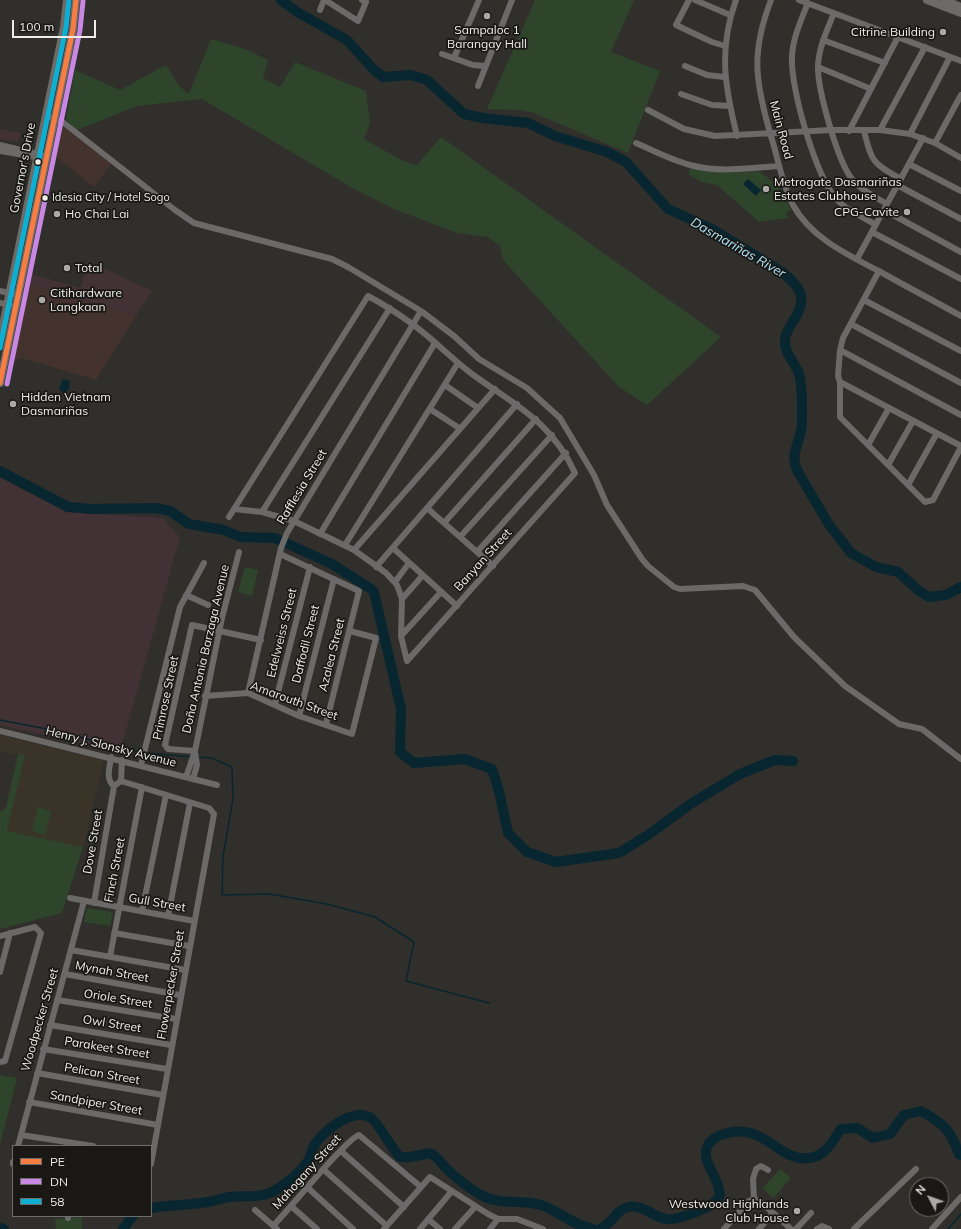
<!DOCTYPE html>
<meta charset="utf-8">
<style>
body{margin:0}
#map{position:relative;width:961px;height:1229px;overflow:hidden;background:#312f2b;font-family:Mulish,sans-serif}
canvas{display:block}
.legend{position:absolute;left:12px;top:1145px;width:140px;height:72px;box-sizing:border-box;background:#191815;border:1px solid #6f6d69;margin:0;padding:5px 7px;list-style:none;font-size:12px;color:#efede8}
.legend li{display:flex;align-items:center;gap:8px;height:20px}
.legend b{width:20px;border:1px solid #6f6d69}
.north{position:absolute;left:909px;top:1177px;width:40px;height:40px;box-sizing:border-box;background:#191815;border:1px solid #6f6d69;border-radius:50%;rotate:311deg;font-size:11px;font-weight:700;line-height:16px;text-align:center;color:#efede8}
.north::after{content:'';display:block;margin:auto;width:14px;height:18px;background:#acaaa6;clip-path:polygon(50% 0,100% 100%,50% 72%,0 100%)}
.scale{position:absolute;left:12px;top:20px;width:84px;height:18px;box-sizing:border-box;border:2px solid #efede8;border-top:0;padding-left:5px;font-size:12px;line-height:14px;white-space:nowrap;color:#efede8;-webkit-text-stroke:3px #191815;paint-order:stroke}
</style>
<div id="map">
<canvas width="961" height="1229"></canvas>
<ul class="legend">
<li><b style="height:5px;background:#f77d43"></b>PE</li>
<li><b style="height:5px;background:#c787e3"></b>DN</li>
<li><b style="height:5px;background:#0dafd3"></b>58</li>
</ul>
<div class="north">N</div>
<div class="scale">100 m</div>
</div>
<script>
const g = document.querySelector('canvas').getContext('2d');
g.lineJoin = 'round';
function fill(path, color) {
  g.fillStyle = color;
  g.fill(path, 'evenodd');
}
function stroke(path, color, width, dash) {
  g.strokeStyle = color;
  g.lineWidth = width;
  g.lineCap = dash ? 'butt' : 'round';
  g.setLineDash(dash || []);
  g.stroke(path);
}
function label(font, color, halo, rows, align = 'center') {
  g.font = font + ' Mulish,sans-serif';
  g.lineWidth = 3.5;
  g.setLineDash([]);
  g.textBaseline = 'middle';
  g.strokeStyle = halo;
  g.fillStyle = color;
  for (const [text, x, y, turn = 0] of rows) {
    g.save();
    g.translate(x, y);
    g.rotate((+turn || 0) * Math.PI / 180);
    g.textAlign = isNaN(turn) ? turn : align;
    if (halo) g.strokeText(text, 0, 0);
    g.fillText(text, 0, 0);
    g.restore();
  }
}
fill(new Path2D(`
 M61,125L111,164L94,187L58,159L54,158Z
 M28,284L136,316L96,380L22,358L14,361Z`), '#43322d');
fill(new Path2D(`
 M0,129L21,133L18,142L0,139Z
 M88,261L152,291L136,316L28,284L31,274L80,288Z
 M0,478L66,512L163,518L180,537L120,752L0,725Z`), '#423135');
fill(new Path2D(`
 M0,735L104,760L83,847L7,831L25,756L0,751Z`), '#3a3428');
fill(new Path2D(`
 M535,0H634L611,52L660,71L628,153L534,113L521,110L487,109Z
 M211,39L245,49L268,60L263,78L280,87L295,62L366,91L370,123L364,139L403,161L417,165L441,137L721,337L647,405L619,387L503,260L500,246L487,237L457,233L394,209L354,189L202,99L137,106L77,130L66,120L75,70L120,90L166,65L179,86L189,94Z
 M689,168L727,173L759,171L778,186L791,210L786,213L788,218L759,222L717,185L702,182L689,175Z
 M245,567L258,570L252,596L238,592Z
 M18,754L25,755L7,831L83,847L62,913L0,929V812L6,808Z
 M38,807L51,811L45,835L32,831Z
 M87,908L113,912L110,926L84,922Z
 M0,1075L17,1078L0,1145Z
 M780,1169L791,1178L773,1198L763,1188Z
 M82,1217V1229H56L55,1219Z`), '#2e452c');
fill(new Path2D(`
 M748,179L761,190L756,196L743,184Z
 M63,379L70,381L69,389L64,393L59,389Z`), '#072630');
stroke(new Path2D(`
 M0,720L47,729L142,753
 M146,753L192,757
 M198,757L212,758L232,767L233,799L223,856L222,895L269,894L327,904L375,917L414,942L406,981L489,1003
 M948,1229L961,1214`), '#072630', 1.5);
stroke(new Path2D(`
 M281,0L297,12L347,40L374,70L383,77L411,75L427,80L464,114L483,118L528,123L555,136L607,152L626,162L668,209L712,229L782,272C803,289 808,300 792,323C789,328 785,335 785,340C784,353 795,362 799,374C803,388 802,407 802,423C802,439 789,454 797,470L828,523L851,553L876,567L898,572L919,591L929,597L946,595L961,587
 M0,471L68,507L92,509L156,508L170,511L189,524L224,530L240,537L275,538L332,564L371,589L374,592L401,709L400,752L414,763L465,759L492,769L499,791L508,833L527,852L556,862L619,853L648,835L692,803L740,774L775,760L793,761
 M151,1208C170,1205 190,1205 208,1202C216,1201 222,1198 229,1197C244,1195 260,1199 274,1191C285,1185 301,1172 308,1161C311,1156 311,1149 315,1144C325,1130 353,1107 371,1118C378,1122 391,1148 400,1157H410L430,1153C438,1157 441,1163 447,1169C457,1179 469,1188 481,1195C501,1206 521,1199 541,1205C559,1211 572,1225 593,1229
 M0,1228L4,1229
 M123,1229L133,1216
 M600,1229C612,1225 615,1210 628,1207C643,1204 653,1217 666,1219C676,1221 707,1209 715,1202C717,1200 719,1197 720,1195C719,1178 706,1167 706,1155C705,1146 711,1140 718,1136C764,1117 777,1163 809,1158C826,1156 832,1142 841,1129L857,1128L873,1138L890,1134L904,1115L921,1111C944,1124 950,1129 959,1154L961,1155`), '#072630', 10);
stroke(new Path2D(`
 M325,0L358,21L366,2L362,0
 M689,0L676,25L712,42L725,46
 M695,0L730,15
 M736,0C718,50 725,87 737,136
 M771,0C751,52 755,80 770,133C778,157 781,182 793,205C812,240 853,257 886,275C911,289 936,302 961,316
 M799,0L961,61
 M808,3C801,20 793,38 792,56C790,88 816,177 837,200C848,211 863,217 876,225
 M320,10L324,0
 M834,13C827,30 819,47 818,65C817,89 838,162 852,179C861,190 875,197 887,204
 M823,40L885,63
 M442,54L473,65L485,66
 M454,58L479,0
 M685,66L707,75L724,77
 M818,67L871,89
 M478,86L512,0
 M681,94L712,105L730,106
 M648,110L684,129L715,136L832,130H880L910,134L935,143L961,158
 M46,116L60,120L175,210L194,223L305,252L332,259L348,267L421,311L454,336L479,359L527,388L560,418L594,475L607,505L642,559L648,566L674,587L680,589L743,586L755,590L794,637L845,686L899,724L922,729L961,759
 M880,130L925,47
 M849,131L898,37
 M864,131C872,162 872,163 901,179
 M910,134L950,57
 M636,143C654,151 671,160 690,165C719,173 749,168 779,166
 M935,143L961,95
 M0,145L42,155
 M0,151L41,158
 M909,164L961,191
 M897,185L961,219
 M884,210L961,252
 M872,232L961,279
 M857,259L923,138
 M879,271L843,338L840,350L838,376L840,382V417L925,502L933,500L961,447
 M0,291L13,294
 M864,300L961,351
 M0,303L10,305
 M851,324L961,383
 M840,350L961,415
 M840,382L961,446
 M445,385L478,408
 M430,409L459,428
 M868,445L889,408
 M888,465L913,421
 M908,485L937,433
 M427,508L493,566
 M234,509L262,512L294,521L354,550L386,573L397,585L402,599L401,636L407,661
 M262,512L390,308
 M229,517L368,296C383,304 397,313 411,323C433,339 451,358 472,374C516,406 551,421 575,473L407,661
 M444,523L536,419
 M320,534L435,343
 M460,537L552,435
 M345,545L458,363
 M393,548L457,606
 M354,550L495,389
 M477,552L566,453
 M280,554L359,591L326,724
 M376,567L517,404
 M395,582L409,563
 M186,595L208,605
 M402,599L423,575
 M401,636L441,592
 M248,693L281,548L287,533L421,311
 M205,696L248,693L299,716L352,734L376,638L350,631
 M275,704L310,567
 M299,716L334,579
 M0,731L217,785
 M195,751L168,749L165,745L192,625L261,640
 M111,757C110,767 105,779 114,786
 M141,765L180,607L204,563
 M186,777L195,751L222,618L239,552
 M193,779L197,765L195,752
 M121,781L209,808L214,814L151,1164
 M70,898L194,921
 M94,903L114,786L121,781L122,760
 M142,911L166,795
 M168,916L190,803
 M114,933L189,946
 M0,936L35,927L41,933L5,1061L0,1062
 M71,950L185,970
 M110,957L142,787
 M0,972L10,933
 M65,974L180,995
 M57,1000L176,1019
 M50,1025L171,1045
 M43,1049L167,1069
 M37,1073L163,1095
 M29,1102L158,1125
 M21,1135L93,1146
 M18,1146L84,901
 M341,1151L404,1207
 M13,1162V1164
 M324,1170L387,1226
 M308,1188L353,1229
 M754,1199L753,1179L756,1169L761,1166L768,1170
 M291,1206L317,1229
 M255,1210L277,1229
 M68,1218V1216
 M428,1219L440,1229
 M273,1226C288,1211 346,1139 359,1135L421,1187
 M384,1229L430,1177L488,1214L498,1219H517L543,1229
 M420,1229L452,1191
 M455,1229L475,1207
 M490,1229L498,1219
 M724,1229L749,1201L754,1199L761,1202L791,1229
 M759,1229L773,1213
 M796,1229L811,1213
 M817,1229L822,1226L829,1229
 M854,1229L916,1169
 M932,1229L961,1197`), '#6b6a69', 6);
stroke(new Path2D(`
 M927,0L961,13
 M944,0L961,7
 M0,340L64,27L67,0
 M0,383L66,64L73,29L76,0`), '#6c6b68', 8);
stroke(new Path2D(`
 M0,383L73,29L76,0`), '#f77d43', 5);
stroke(new Path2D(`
 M7,384L80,30L83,1`), '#c787e3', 5);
stroke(new Path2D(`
 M0,348L66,28L69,0`), '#0dafd3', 5);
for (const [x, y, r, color] of [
 [487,16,4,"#acaaa6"],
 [943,32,4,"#acaaa6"],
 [38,162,3.5,"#efede8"],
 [766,189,4,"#acaaa6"],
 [45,198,3.5,"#efede8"],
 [907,212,4,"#acaaa6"],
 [57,214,4,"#acaaa6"],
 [67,268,4,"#acaaa6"],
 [42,300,4,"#acaaa6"],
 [13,404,4,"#acaaa6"],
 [797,1211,4,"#acaaa6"]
]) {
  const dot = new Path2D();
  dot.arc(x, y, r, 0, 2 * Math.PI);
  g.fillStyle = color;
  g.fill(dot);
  stroke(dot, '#191815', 1.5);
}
label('11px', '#efede8', '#191815', [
 ["Idesia City / Hotel Sogo",52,198]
], 'left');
label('12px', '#efede8', '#191815', [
 ["Sampaloc 1",487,30,"center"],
 ["Barangay Hall",487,44,"center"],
 ["Citrine Building",935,32,"right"],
 ["Metrogate Dasmariñas",774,182],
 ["Estates Clubhouse",774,196],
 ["CPG-Cavite",899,212,"right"],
 ["Ho Chai Lai",65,214],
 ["Total",75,268],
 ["Citihardware",50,293],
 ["Langkaan",50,307],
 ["Hidden Vietnam",21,397],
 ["Dasmariñas",21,411],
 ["Westwood Highlands",789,1204,"right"],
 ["Club House",789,1218,"right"]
], 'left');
label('12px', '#efede8', '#191815', [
 ["Main Road",781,130,75],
 ["Governor's Drive",23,168,-79],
 ["Rafflesia Street",302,487,-59],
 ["Banyan Street",483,560,-48],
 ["Edelweiss Street",282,633,-76],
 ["Daffodil Street",306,644,-76],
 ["Doña Antonia Barzaga Avenue",206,649,-77],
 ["Azalea Street",332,655,-76],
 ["Primrose Street",166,698,-78],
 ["Amarouth Street",294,701,20],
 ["Henry J. Slonsky Avenue",111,747,14],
 ["Dove Street",93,842,-80],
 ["Finch Street",115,870,-79],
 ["Gull Street",157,903,10],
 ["Mynah Street",112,972,10],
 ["Flowerpecker Street",171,985,-80],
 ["Oriole Street",118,999,9],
 ["Woodpecker Street",40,1020,-74],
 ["Owl Street",112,1024,9],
 ["Parakeet Street",107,1048,9],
 ["Pelican Street",102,1074,10],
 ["Sandpiper Street",96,1103,10],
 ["Mahogany Street",307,1172,-48]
]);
label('italic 13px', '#aee3f7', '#191815', [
 ["Dasmariñas River",738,248,30]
]);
</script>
